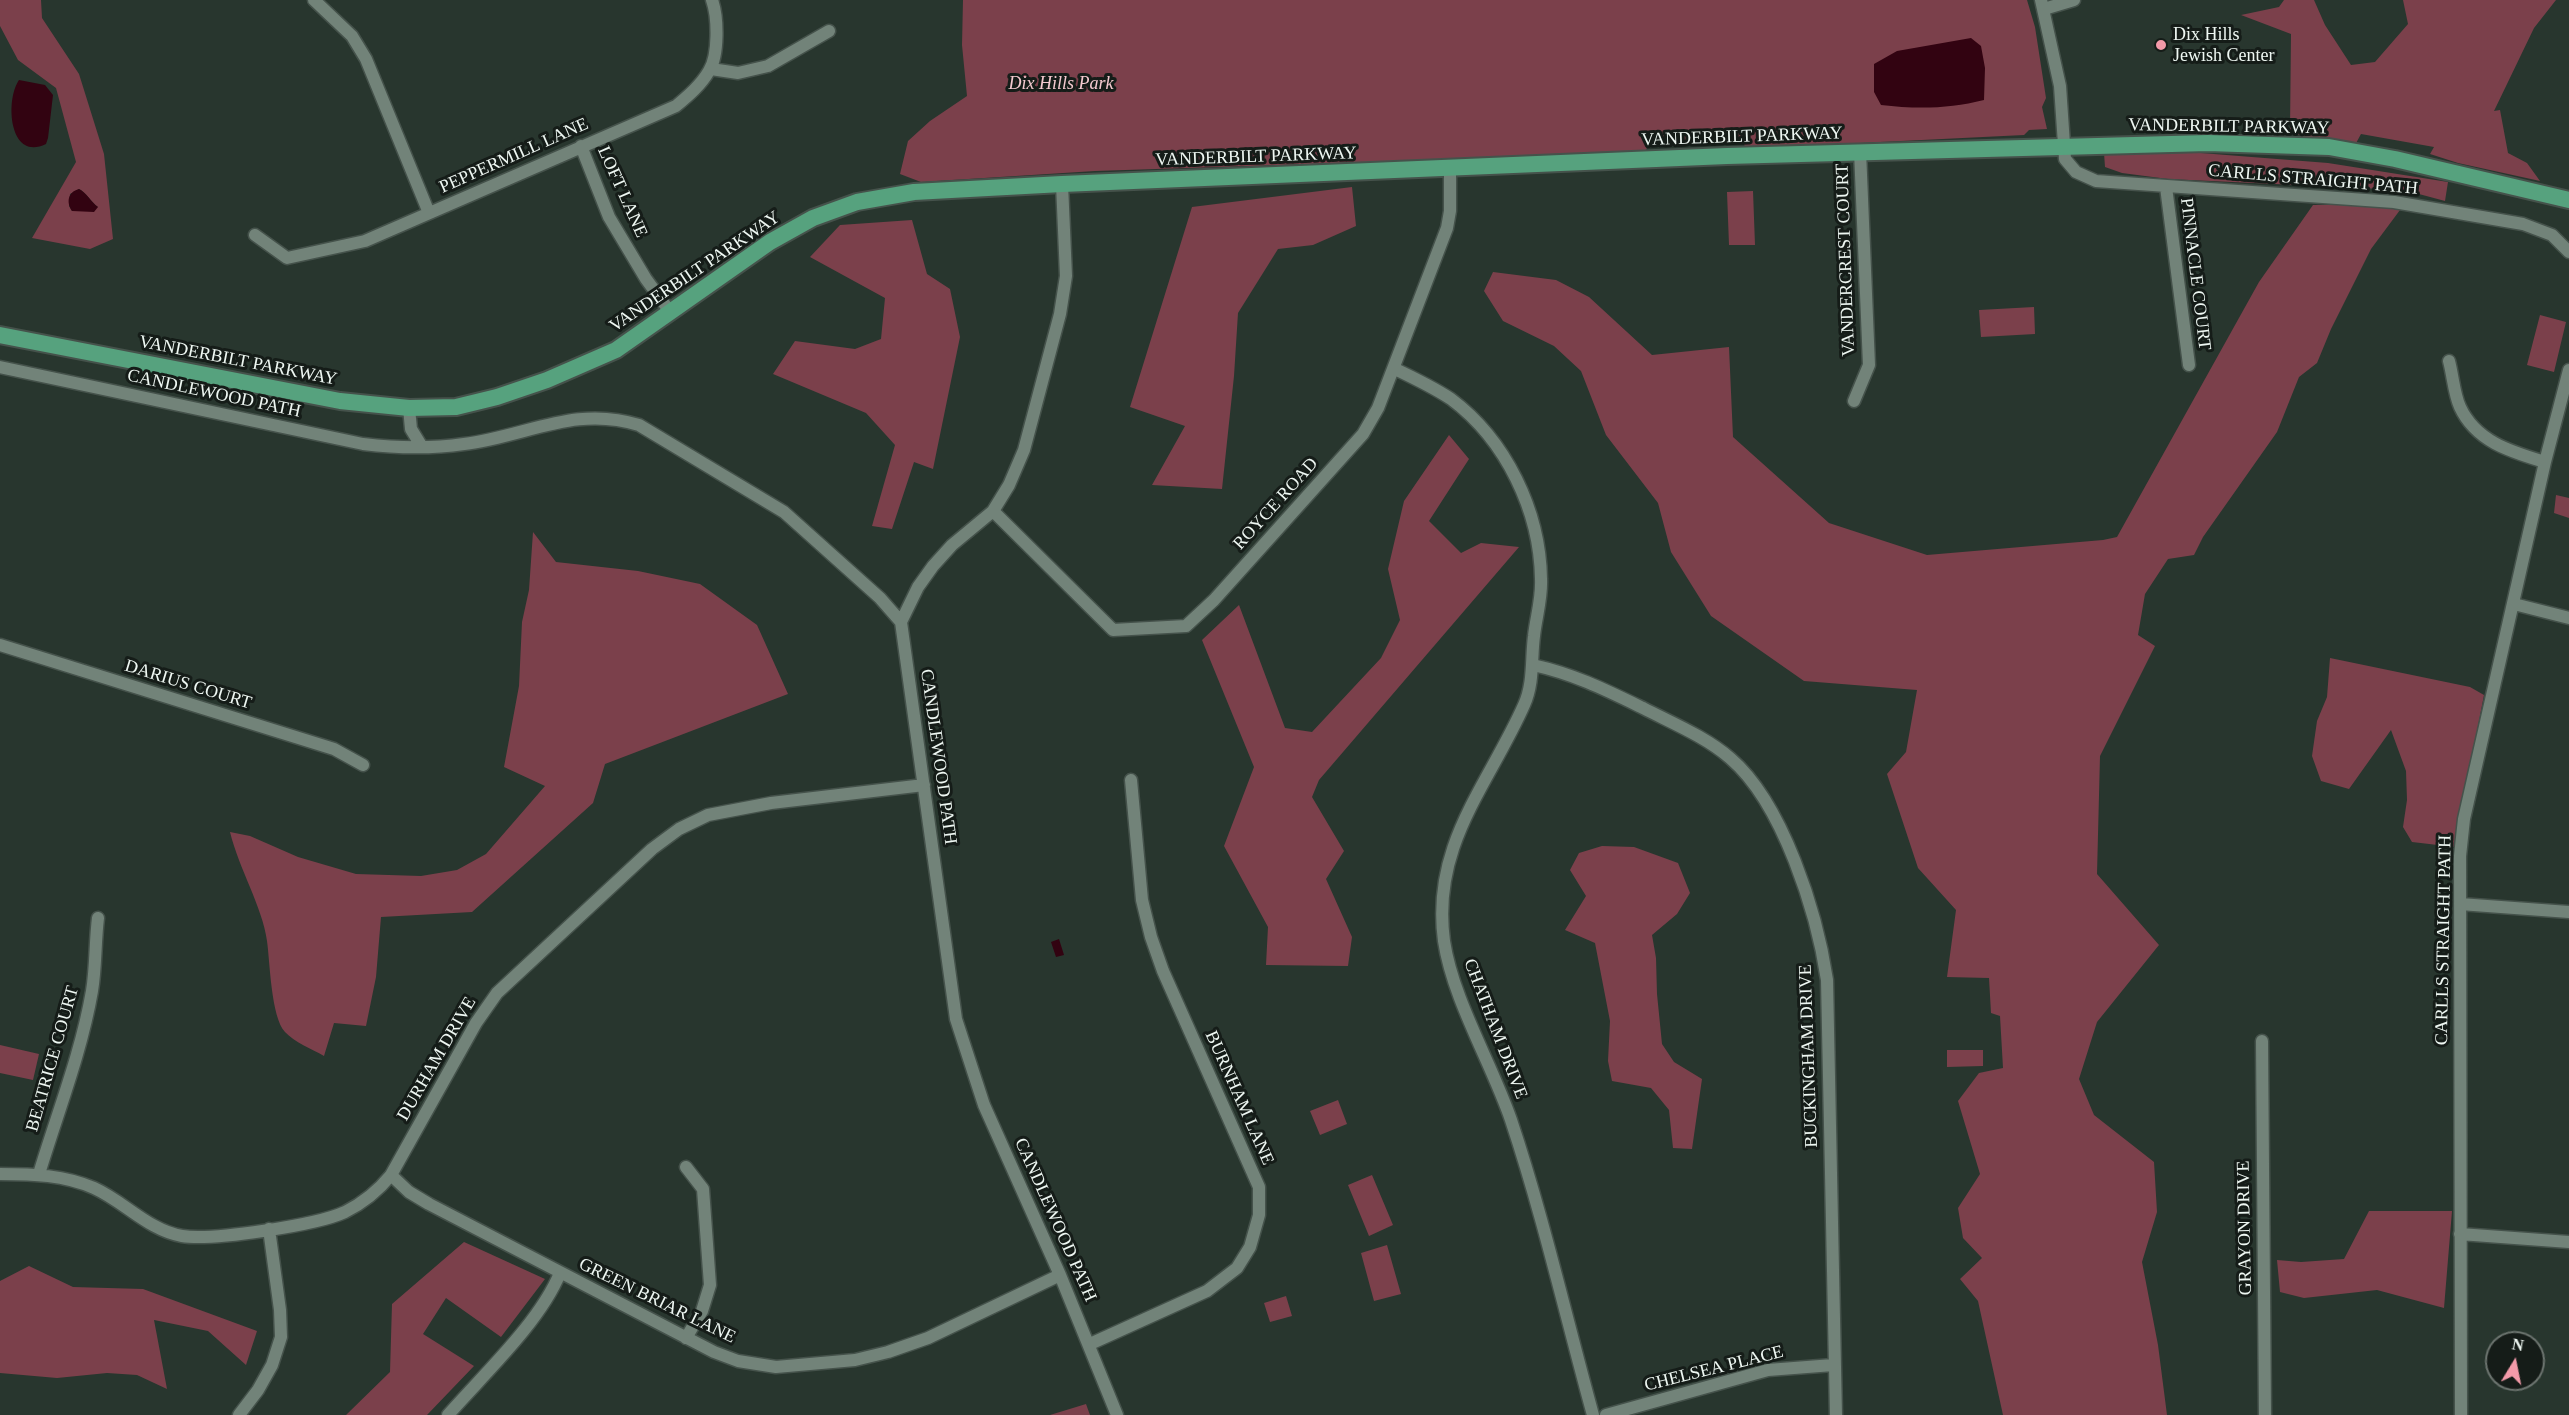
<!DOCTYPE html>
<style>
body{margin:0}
#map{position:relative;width:2569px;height:1415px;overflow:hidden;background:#28362e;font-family:Georgia,serif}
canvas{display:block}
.north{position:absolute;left:2485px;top:1331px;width:60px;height:60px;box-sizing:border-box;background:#151c18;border:2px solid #6c746f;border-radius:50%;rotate:10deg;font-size:16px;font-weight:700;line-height:24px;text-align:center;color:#eef7f2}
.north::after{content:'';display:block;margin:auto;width:21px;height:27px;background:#f39aa9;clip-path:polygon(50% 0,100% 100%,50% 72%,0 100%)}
</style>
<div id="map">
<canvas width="2569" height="1415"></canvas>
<div class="north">N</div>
</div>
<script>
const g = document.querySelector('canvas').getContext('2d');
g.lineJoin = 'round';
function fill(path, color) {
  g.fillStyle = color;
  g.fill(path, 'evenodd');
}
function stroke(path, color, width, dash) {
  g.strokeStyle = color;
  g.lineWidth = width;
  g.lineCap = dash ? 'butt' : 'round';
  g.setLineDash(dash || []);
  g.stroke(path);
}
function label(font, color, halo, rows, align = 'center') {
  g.font = font + ' Georgia,serif';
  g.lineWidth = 6;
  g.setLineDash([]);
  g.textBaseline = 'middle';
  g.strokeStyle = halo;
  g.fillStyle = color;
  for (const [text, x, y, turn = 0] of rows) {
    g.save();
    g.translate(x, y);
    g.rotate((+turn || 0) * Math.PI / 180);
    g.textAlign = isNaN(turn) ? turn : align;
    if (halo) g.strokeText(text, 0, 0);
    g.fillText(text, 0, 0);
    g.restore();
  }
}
fill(new Path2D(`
 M0,0H41L42,18L79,74L104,154L113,239L90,249L32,238L76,162L56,88L18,60L0,26ZM79,189C86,192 91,202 98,207L72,211L69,206L70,194Z
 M963,0H2027L2035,27L2046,98L2042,107L2047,129L2029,130L2024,135L1758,148L1745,147L1743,141L1647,145L1646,153L1095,171L921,182L900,174L908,141L930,121L967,96L962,45Z
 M2284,0H2314L2325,25L2351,65L2375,62L2408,24L2403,0H2556L2534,28L2494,111L2500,110L2508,153L2527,163L2540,181L2458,163L2430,154L2434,147L2361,134L2355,145L2303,137L2290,130L2291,34L2241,15L2279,7Z
 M2104,153H2201L2328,163L2448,182L2445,201L2404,190L2168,179L2122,173L2105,167Z
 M1352,187L1356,226L1313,245L1278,249L1238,313L1234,376L1222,489L1152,485L1185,426L1130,407L1192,207Z
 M1753,191L1755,245H1729L1727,192Z
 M2364,204L2400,210L2371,249L2331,329L2317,363L2299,377L2277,432L2203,537L2194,555L2168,559L2145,594L2138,635L2155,646L2100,756L2097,874L2159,945L2097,1022L2079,1079L2094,1115L2154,1162L2157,1212L2142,1262L2158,1345L2167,1415H2003L1978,1301L1960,1279L1982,1258L1963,1238L1958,1208L1980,1174L1958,1101L1979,1073L2003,1068L2000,1016L1991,1013L1989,978L1947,977L1956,910L1918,868L1887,774L1906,752L1917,690L1804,681L1711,616L1671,552L1658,503L1606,435L1581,371L1554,346L1503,321L1484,291L1493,272L1556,280L1589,297L1652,355L1729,347L1733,437L1829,523L1927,555L2103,540L2117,537L2259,282L2313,205Z
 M912,220L927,274L950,289L960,337L933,469L914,462L892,529L872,526L895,445L866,413L773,374L795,341L855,349L881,339L885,298L810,257L840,225Z
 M2034,307L2035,334L1981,337L1979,310Z
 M2540,315L2566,322L2554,372L2527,365Z
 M1449,435L1469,459L1429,521L1461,553L1481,543L1519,547L1319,780L1312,797L1344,851L1326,879L1352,937L1348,966L1266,965L1268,927L1224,846L1254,767L1202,640L1239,605L1285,728L1312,732L1381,658L1400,620L1388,569L1404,501Z
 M2556,495L2569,498V518L2554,513Z
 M533,532L556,562L638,571L700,584L757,625L788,694L605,764L593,803L472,912L381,917L376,977L366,1026L334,1023L324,1056C312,1049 294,1042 285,1032C271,1017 270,962 267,941C262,906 239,869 230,832L250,836L298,857L356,874L421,876L457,870L486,854L545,786L504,767L519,686L522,622L529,590Z
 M2330,658L2470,687L2484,695L2455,847L2412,842L2403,827L2407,800L2406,771L2391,730L2349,789L2321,781L2312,756L2317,721L2327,697Z
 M1602,846L1634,847L1678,863L1690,893L1677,914L1652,935L1656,958L1657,994L1662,1044L1674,1062L1702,1079L1692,1149L1673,1148L1669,1110L1651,1088L1612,1081L1608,1061L1610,1021L1595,943L1565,930L1586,896L1570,870L1579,853Z
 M0,1045L39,1054L33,1080L0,1073Z
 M1947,1050H1983V1066L1947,1067Z
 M1338,1100L1347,1124L1320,1135L1310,1111Z
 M1372,1175L1393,1225L1369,1236L1348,1185Z
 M2369,1211H2452L2444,1308L2377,1290L2304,1298L2280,1292L2277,1260L2301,1262L2344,1259Z
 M464,1242L545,1279L501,1337L446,1298L423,1334L474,1366L427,1415H346L390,1372L392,1304Z
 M1387,1245L1401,1294L1374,1301L1361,1253Z
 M29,1266L73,1287L143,1289L257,1331L246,1365L208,1331L154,1320L167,1389L137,1375L107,1373L57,1378L0,1373V1281Z
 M1286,1296L1292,1316L1270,1322L1264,1303Z
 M1086,1404L1090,1415H1050Z`), '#7b404b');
fill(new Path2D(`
 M1971,38L1981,46L1985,68L1984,100C1949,109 1916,109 1881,105L1874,92V64L1897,51Z
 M19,80L45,85L53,95L48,138L46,144C9,162 5,100 19,80Z
 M79,189C86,192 91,202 98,207L94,212L72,211C66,202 68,192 79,189Z
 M1059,939L1064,955L1056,957L1051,942Z`), '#320311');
const minor = new Path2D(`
 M314,0L352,36L366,59L429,213
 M2041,0L2060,86L2065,159L2076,172L2096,181L2394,202L2523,224L2552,235L2569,252
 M2044,9L2074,0
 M711,69L738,73L768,66L829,31
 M581,146L609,217L646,279L671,313
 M2166,187L2189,365
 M255,235L287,258L365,241L676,106C688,96 701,85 709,71C719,55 718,17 712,0
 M2449,361C2453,376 2454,394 2460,407C2476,442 2512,452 2545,462
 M0,367L363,444C396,448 430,449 464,444C528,436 574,405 639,425L784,512L880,598L901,622L956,1019L984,1105L1060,1275L1117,1415
 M1395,369C1414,378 1433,387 1451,399C1506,440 1540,511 1541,579C1542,599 1536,617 1534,636C1531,659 1534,683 1524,705C1488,786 1431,845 1444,941C1453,1000 1491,1062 1511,1120C1543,1216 1566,1317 1593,1415
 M1854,401L1869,365L1860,151
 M409,408L411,429L422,447
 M993,511L1113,630L1186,626L1214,600L1363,434L1378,408L1447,228L1450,211V168
 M2514,604L2569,618
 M901,622L918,587L933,566L952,545L993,511L1009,485L1024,450L1060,314L1066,276L1062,184
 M0,645L334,749L363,765
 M1533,665C1574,674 1606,690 1643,708C1672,723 1706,737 1730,758C1783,803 1817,913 1827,980L1836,1415
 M2460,904L2569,912
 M2262,1041L2265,1415
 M686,1167L703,1189L710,1285L702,1311L686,1338
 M0,1174C33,1174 64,1175 94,1188C125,1202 148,1230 182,1236C212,1241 317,1225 345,1212C363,1203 378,1191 391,1175L476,1023L497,993L652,849L679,829L708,815L771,803L924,785
 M39,1174C57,1114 81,1054 92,991C96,967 95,942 98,918
 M391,1175L409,1192L429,1204L714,1352L738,1361L776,1367L855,1360L888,1352L928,1338L1060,1275
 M2460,1234L2569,1242
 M1090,1344L1207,1291L1237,1268L1250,1247L1259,1215V1187L1163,971L1151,937L1142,900L1131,780
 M239,1415L258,1390L272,1365L281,1337L280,1310L269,1229
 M448,1415C484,1374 540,1322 560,1273
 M1606,1415L1768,1370L1833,1365
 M2461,1415L2460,856L2464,819L2545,462L2569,370`);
const major = new Path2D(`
 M0,335L340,401L409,408L456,407L497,397L547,380L616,350L770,242L813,218L857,202L914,192L1062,184L1727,156L2208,143L2329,147L2395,159L2569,200`);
stroke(minor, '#45524b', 15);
stroke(major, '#45524b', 20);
stroke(minor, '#728379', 12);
stroke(major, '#56a27e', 16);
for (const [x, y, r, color] of [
 [2161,45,6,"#f39aa9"]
]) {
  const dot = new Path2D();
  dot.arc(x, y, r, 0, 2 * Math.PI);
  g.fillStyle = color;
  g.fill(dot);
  stroke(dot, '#151c18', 2);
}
label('18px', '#eef7f2', '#151c18', [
 ["Dix Hills",2173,35],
 ["Jewish Center",2173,56]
], 'left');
label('italic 18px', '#f5cad0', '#151c18', [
 ["Dix Hills Park",1061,84]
]);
label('18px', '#eef7f2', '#151c18', [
 ["VANDERBILT PARKWAY",2229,127,1],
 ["VANDERBILT PARKWAY",1742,137,-2],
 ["PEPPERMILL LANE",514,156,-24],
 ["VANDERBILT PARKWAY",1256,157,-2],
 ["CARLLS STRAIGHT PATH",2313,180,5],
 ["LOFT LANE",622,192,66],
 ["VANDERCREST COURT",1846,260,-92],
 ["VANDERBILT PARKWAY",695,272,-34],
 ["PINNACLE COURT",2195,274,83],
 ["VANDERBILT PARKWAY",238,361,11],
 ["CANDLEWOOD PATH",214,394,12],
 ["ROYCE ROAD",1276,504,-48],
 ["DARIUS COURT",188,685,17],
 ["CANDLEWOOD PATH",938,757,82],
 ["CARLLS STRAIGHT PATH",2444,940,-89],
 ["CHATHAM DRIVE",1495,1029,69],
 ["BUCKINGHAM DRIVE",1809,1056,-92],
 ["BEATRICE COURT",53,1059,-74],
 ["DURHAM DRIVE",437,1059,-60],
 ["BURNHAM LANE",1239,1098,66],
 ["CANDLEWOOD PATH",1055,1220,66],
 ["GRAYON DRIVE",2245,1228,-91],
 ["GREEN BRIAR LANE",657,1301,26],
 ["CHELSEA PLACE",1714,1369,-14]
]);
</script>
